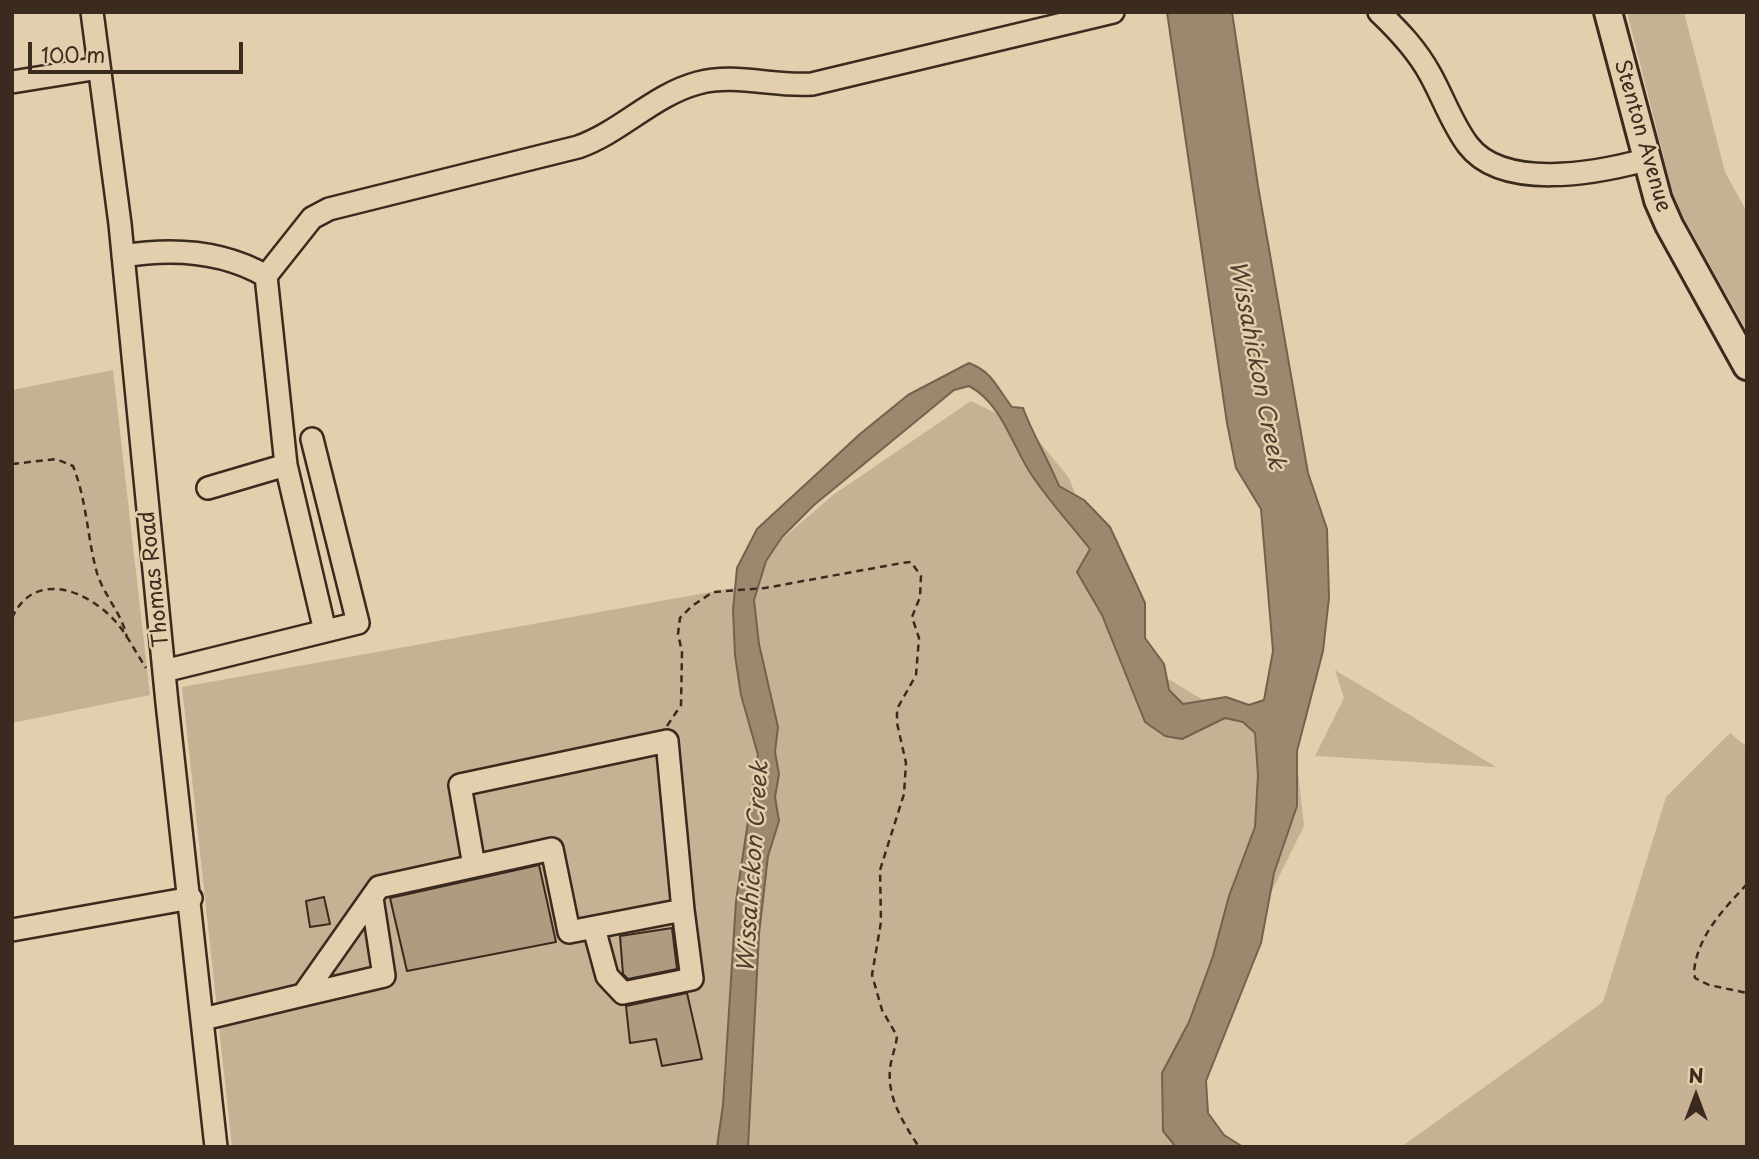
<!DOCTYPE html>
<style>
body{margin:0}
#map{position:relative;width:1759px;height:1159px;overflow:hidden;background:#e3cfad;font-family:"Playpen Sans",sans-serif}
canvas{display:block}
.frame{position:absolute;inset:0;border:14px solid #3b2a1e;pointer-events:none}
.north{position:absolute;left:1661px;top:1061px;width:70px;height:70px;-webkit-text-stroke:5px #e3cfad;paint-order:stroke;rotate:0deg;font-size:19px;font-weight:700;line-height:28px;text-align:center;color:#3b2a1e}
.north::after{content:'';display:block;margin:auto;width:24px;height:32px;background:#3b2a1e;clip-path:polygon(50% 0,100% 100%,50% 72%,0 100%)}
.scale{position:absolute;left:28px;top:42px;width:215px;height:32px;box-sizing:border-box;border:4px solid #3b2a1e;border-top:0;padding-left:9px;font-size:21px;line-height:24px;white-space:nowrap;color:#3b2a1e;-webkit-text-stroke:5px #e3cfad;paint-order:stroke}
</style>
<div id="map">
<canvas width="1759" height="1159"></canvas>
<div class="frame"></div>
<div class="north">N</div>
<div class="scale">100 m</div>
</div>
<script>
const g = document.querySelector('canvas').getContext('2d');
g.lineJoin = 'round';
function fill(path, color) {
  g.fillStyle = color;
  g.fill(path, 'evenodd');
}
function stroke(path, color, width, dash) {
  g.strokeStyle = color;
  g.lineWidth = width;
  g.lineCap = dash ? 'butt' : 'round';
  g.setLineDash(dash || []);
  g.stroke(path);
}
function label(font, color, halo, rows, align = 'center') {
  g.font = font + ' "Playpen Sans",sans-serif';
  g.lineWidth = 5;
  g.setLineDash([]);
  g.textBaseline = 'middle';
  g.strokeStyle = halo;
  g.fillStyle = color;
  for (const [text, x, y, turn = 0] of rows) {
    g.save();
    g.translate(x, y);
    g.rotate((+turn || 0) * Math.PI / 180);
    g.textAlign = isNaN(turn) ? turn : align;
    if (halo) g.strokeText(text, 0, 0);
    g.fillText(text, 0, 0);
    g.restore();
  }
}
fill(new Path2D(`
 M1627,12H1684L1725,172L1747,212V331L1675,202Z
 M113,370L150,695L12,723V390Z
 M971,401L1030,430L1069,478L1093,540L1155,671L1218,709L1290,698L1304,826L1172,1093L1192,1134L1235,1141L1240,1147H232L182,687L750,585L781,540L833,495Z
 M1335,670L1496,767L1315,756L1344,698Z
 M1730,733L1747,747V1147H1401L1603,1002L1666,797Z`), '#c5b193');
const water = new Path2D(`
 M1167,12H1232L1258,186L1308,473L1327,529L1329,598L1323,651L1297,751V806L1274,873L1261,943L1206,1081L1208,1113L1224,1135L1243,1147H1176L1163,1131L1162,1073L1189,1022L1213,956L1229,896L1255,827L1258,775L1255,733L1243,722L1225,718L1182,739L1165,736L1145,722L1102,615L1077,572L1090,549C1071,525 1050,502 1033,477C1012,447 1003,404 969,386L954,390L814,505L782,537L766,561L754,600L759,644L778,727L775,752L779,774L775,797L779,821L768,856L759,934L748,1147H717L723,1105L736,901L758,755L741,695L735,655L733,610L737,568L757,529L860,434L908,395L969,363C994,373 996,387 1012,407L1023,408C1033,435 1048,459 1059,486L1084,500L1110,527L1145,603V638L1164,664L1169,690L1183,704L1226,697L1249,705L1264,700L1273,651L1261,509L1236,468L1227,423Z`);
fill(water, '#9a886f');
stroke(water, '#74624f', 2);
const building = new Path2D(`
 M539,865L556,942L407,971L390,898Z
 M324,897L330,924L310,927L306,901Z
 M672,928L677,969L628,979L623,974L620,936Z
 M687,993L702,1059L662,1066L656,1039L630,1043L626,1006Z`);
fill(building, '#af9c80');
stroke(building, '#3b2a1e', 2);
const minor = new Path2D(`
 M92,12L120,224L167,703L216,1147
 M1379,12C1399,31 1417,50 1430,74C1443,97 1452,124 1468,145C1503,191 1597,173 1645,160
 M12,82L99,68
 M123,256C172,248 223,251 266,276L312,218L329,209L578,147C621,132 653,95 698,83C736,73 774,87 812,84L1113,12
 M266,276L286,465L325,631
 M208,488L286,465
 M164,671L358,623L312,439
 M474,866L460,785L667,741L683,910
 M12,930L191,898
 M303,995L384,976L372,898
 M203,1019L303,995L379,887L552,849L569,932L683,910L692,979L623,993L607,976L594,928`);
const major = new Path2D(`
 M1608,12L1658,200L1669,225L1747,366`);
stroke(minor, '#3b2a1e', 26);
stroke(major, '#3b2a1e', 32);
stroke(new Path2D(`
 M12,464L56,459L73,466C87,501 87,537 97,573C104,596 122,613 127,638
 M12,618C34,569 88,590 116,622C128,636 136,653 146,668
 M667,726L681,705L682,652L678,634L680,618L692,606L713,592L765,588L902,563L911,562L921,576L920,597L912,617L919,638L916,675L897,709V723L906,763L904,794L880,870L881,922L872,975L882,1010L897,1036C896,1047 891,1058 890,1069C887,1098 904,1124 919,1147
 M1747,884C1724,909 1697,936 1694,972L1695,978L1709,985L1747,993`), '#3b2a1e', 2.5, [7, 5]);
stroke(minor, '#e3cfad', 21);
stroke(major, '#e3cfad', 26);
label('21px', '#3b2a1e', '#e3cfad', [
 ["Stenton Avenue",1642,136,74],
 ["Thomas Road",155,579,-96]
]);
label('italic 23px', '#4e3d2e', '#e3cfad', [
 ["Wissahickon Creek",1256,365,79],
 ["Wissahickon Creek",754,867,-86]
]);
</script>
